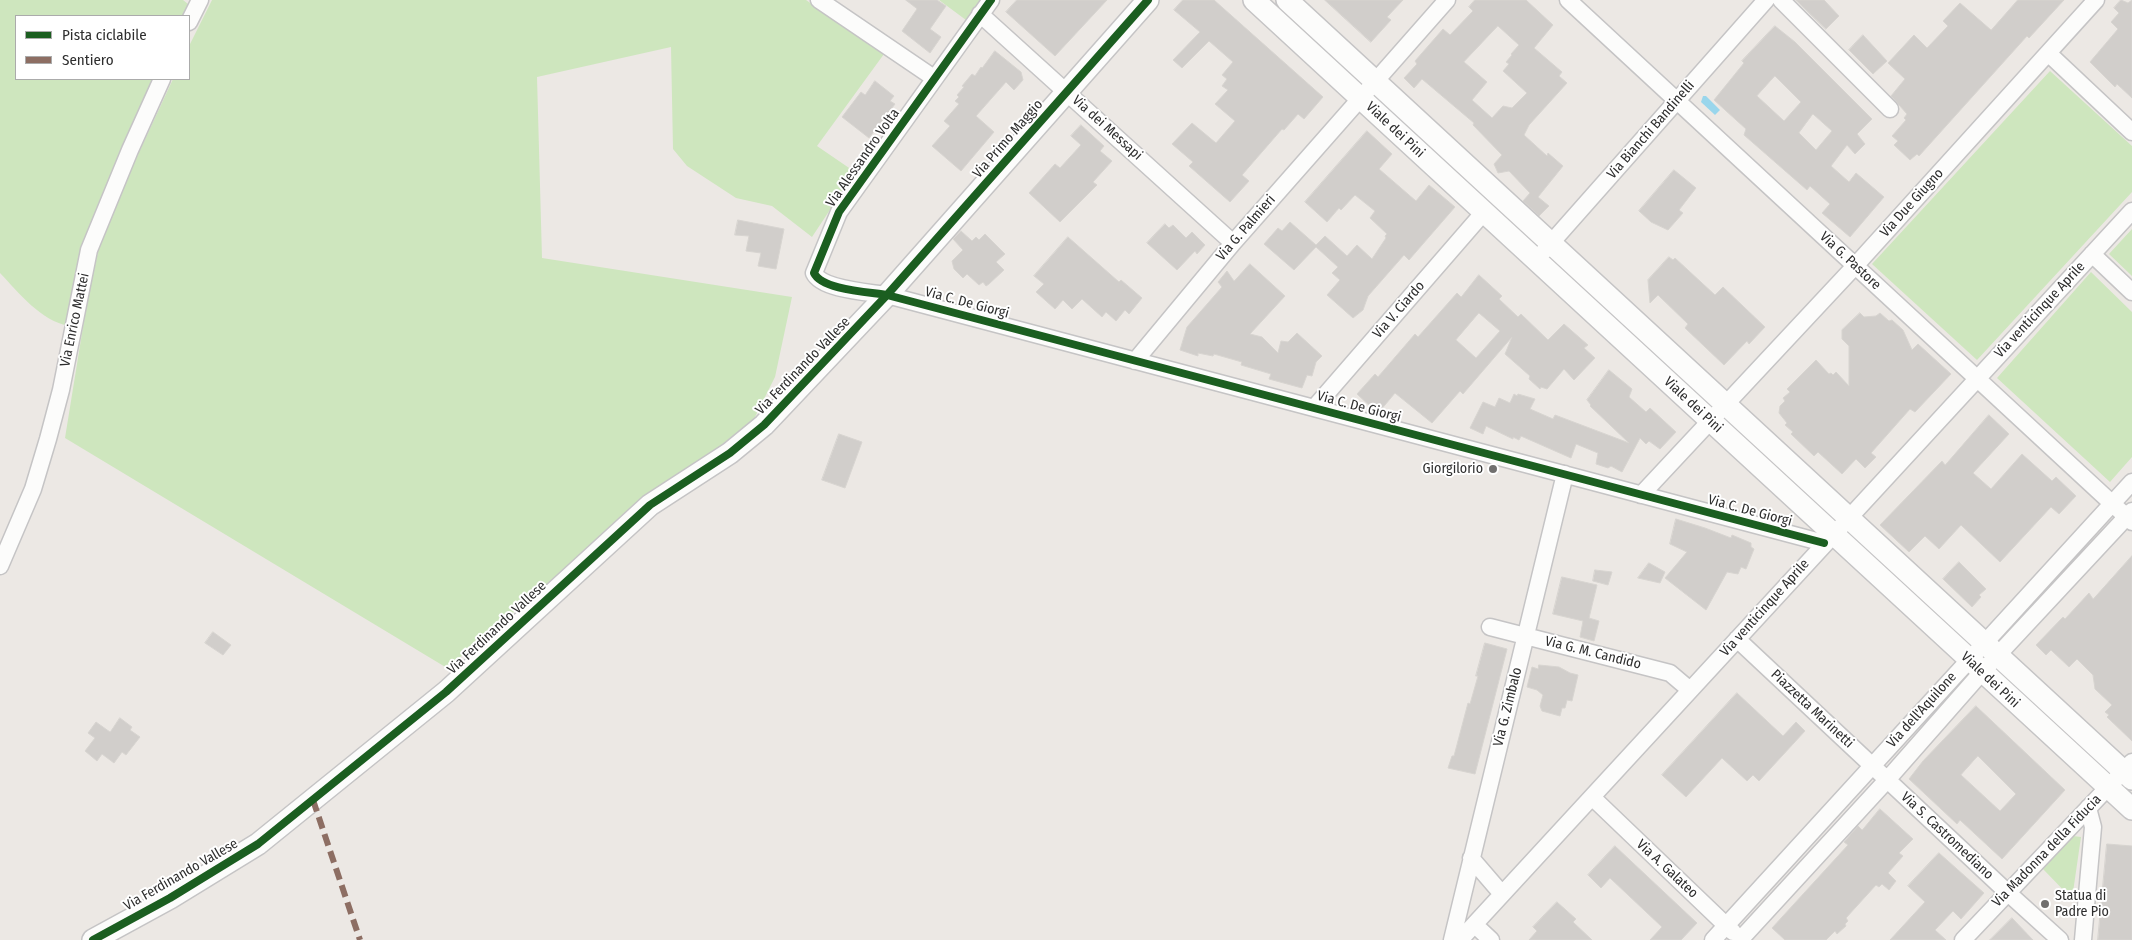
<!DOCTYPE html>
<style>
body{margin:0}
#map{position:relative;width:2132px;height:940px;overflow:hidden;background:#ece8e4;font-family:"Fira Sans Condensed",sans-serif}
canvas{display:block}
.legend{position:absolute;left:15px;top:15px;width:175px;height:65px;box-sizing:border-box;background:#fff;border:1px solid #ababab;margin:0;padding:6px 9px;list-style:none;font-size:15px;color:#2e2e2e}
.legend li{display:flex;align-items:center;gap:10px;height:25px}
.legend b{width:25px;border:1px solid #ababab}
</style>
<div id="map">
<canvas width="2132" height="940"></canvas>
<ul class="legend">
<li><b style="height:6px;background:#1b5e20"></b>Pista ciclabile</li>
<li><b style="height:6px;background:#8d6e63"></b>Sentiero</li>
</ul>
</div>
<script>
const g = document.querySelector('canvas').getContext('2d');
g.lineJoin = 'round';
function fill(path, color) {
  g.fillStyle = color;
  g.fill(path, 'evenodd');
}
function stroke(path, color, width, dash) {
  g.strokeStyle = color;
  g.lineWidth = width;
  g.lineCap = dash ? 'butt' : 'round';
  g.setLineDash(dash || []);
  g.stroke(path);
}
function label(font, color, halo, rows, align = 'center') {
  g.font = font + ' "Fira Sans Condensed",sans-serif';
  g.lineWidth = 4;
  g.setLineDash([]);
  g.textBaseline = 'middle';
  g.strokeStyle = halo;
  g.fillStyle = color;
  for (const [text, x, y, turn = 0] of rows) {
    g.save();
    g.translate(x, y);
    g.rotate((+turn || 0) * Math.PI / 180);
    g.textAlign = isNaN(turn) ? turn : align;
    if (halo) g.strokeText(text, 0, 0);
    g.fillText(text, 0, 0);
    g.restore();
  }
}
fill(new Path2D(`
 M0,0H183L188,4L182,16H16V79H152L90,226L79,260L69,326C41,321 19,293 0,273Z
 M212,0H806L884,54L817,146L855,172L812,237L772,206L736,198L687,166L673,149L671,47L537,77L542,258L792,297L775,377L754,419L565,569L447,668L65,438L88,296L103,230L173,79H189V46Z
 M939,0H982L966,20Z
 M2050,71L2132,146V192L1977,360L1872,264Z
 M2132,229V276L2109,254Z
 M2091,272L2132,312V457L2110,482L1997,378Z
 M2073,836L2081,837L2072,899L2043,869Z`), '#cee6be');
fill(new Path2D(`
 M1703,96H1706L1720,110L1715,115L1701,102Z`), '#99d6ec');
const building = new Path2D(`
 M906,0H937L946,6L930,29L941,37L930,53L902,31L917,9Z
 M1017,0H1107L1055,56L1006,12Z
 M1183,0H1214L1323,97L1304,119L1298,114L1284,130L1282,129L1242,175L1249,181L1230,202L1189,166L1193,162L1172,144L1192,123L1216,143L1235,121L1215,104L1228,90L1222,86L1227,79L1222,75L1233,62L1209,41L1182,68L1173,60L1200,32L1174,10Z
 M1325,0H1403L1387,17L1391,20L1371,42Z
 M1475,0H1526L1553,25L1534,48L1562,72L1559,76L1567,83L1529,125L1524,135L1547,156L1548,153L1563,166L1538,197L1549,206L1539,216L1523,201L1530,193L1509,171L1498,173L1494,164L1502,155L1473,125L1474,123L1422,79L1414,88L1404,78L1417,64L1415,61L1443,29L1450,35L1473,11L1469,7ZM1498,26L1519,45L1511,54L1512,55L1506,62L1509,64L1503,71L1527,93L1512,108L1503,106L1492,118L1472,100L1487,82L1464,62Z
 M1796,0H1824L1839,16L1826,29Z
 M2018,0H2064L2029,38L2027,36L1919,156L1917,154L1910,160L1894,145L1898,141L1892,136L1906,120L1904,118L1907,114L1891,96L1905,79L1888,63L1914,35L1927,48L1948,26L1943,21L1960,3L1991,30Z
 M2121,0L2128,3L2132,0V98L2117,84L2115,87L2090,62L2118,29L2111,22L2119,13L2114,8Z
 M1775,26L1795,42L1872,119L1857,134L1865,144L1855,154L1847,145L1831,166L1849,182L1856,173L1884,197L1850,237L1822,213L1830,204L1810,186L1807,190L1744,135L1746,129L1714,100L1744,63L1742,61ZM1775,76L1801,102L1784,121L1757,96ZM1813,114L1832,131L1816,150L1799,133Z
 M1863,35L1887,61L1873,74L1849,50Z
 M995,51L1021,72L1023,80L1014,90L1006,82L976,116L994,132L961,171L932,146L950,126L944,121L959,104L955,101L959,97L957,95L964,87L962,86L972,74L975,76L981,67L982,68Z
 M875,81L894,96L890,101L895,104L869,138L842,117L861,92L865,95Z
 M1081,125L1104,146L1100,151L1112,161L1093,182L1097,185L1060,222L1029,193L1055,164L1060,168L1081,145L1071,136Z
 M1367,131L1392,154L1379,169L1416,201L1429,185L1455,207L1409,260L1404,255L1368,296L1363,310L1353,318L1327,295L1340,280L1332,273L1338,267L1316,247L1294,270L1264,244L1278,228L1282,231L1290,222L1316,245L1325,236L1347,256L1357,245L1372,259L1386,238L1385,236L1387,234L1370,218L1375,211L1355,195L1341,210L1339,208L1327,222L1305,202Z
 M1674,170L1696,188L1679,210L1683,213L1668,230L1651,222L1639,211Z
 M738,220L784,229L776,269L758,266L761,253L746,251L749,236L735,235Z
 M1165,224L1169,228L1173,225L1186,238L1192,232L1205,245L1197,254L1195,251L1177,270L1147,243Z
 M961,231L972,241L976,237L979,240L985,234L1005,254L996,262L1004,270L989,284L986,286L983,282L979,285L967,274L963,278L954,269L952,261L963,250L953,239Z
 M1068,237L1119,282L1121,280L1142,298L1129,314L1125,310L1116,321L1106,312L1102,317L1082,299L1072,309L1063,300L1055,309L1036,292L1044,284L1034,276Z
 M1669,257L1673,260L1675,258L1715,295L1723,287L1765,327L1749,344L1747,341L1724,365L1685,328L1688,324L1658,295L1650,303L1648,280Z
 M1250,264L1285,296L1250,334L1262,337L1278,353L1281,341L1288,342L1297,333L1322,356L1316,362L1312,376L1307,375L1302,388L1269,379L1271,374L1241,365L1242,362L1214,354L1213,356L1198,353V356L1180,350L1187,327L1222,287L1218,282L1227,271L1234,281Z
 M1479,275L1502,296L1499,299L1518,317L1521,314L1548,340L1564,324L1588,345L1584,348L1595,358L1574,380L1564,369L1547,389L1541,387L1540,389L1529,379L1530,376L1505,354L1512,337L1463,394L1460,391L1432,423L1395,393L1380,411L1375,405L1372,408L1357,394L1375,374L1378,377L1415,334L1418,337L1457,293L1461,297ZM1479,313L1500,331L1476,358L1456,340Z
 M1860,313L1864,317L1876,316L1880,313L1889,321L1892,320L1903,330L1912,350L1918,344L1951,374L1915,412L1910,409L1871,453L1876,457L1865,468L1856,459L1842,474L1818,452L1814,456L1791,434L1793,432L1785,425L1787,423L1779,413L1780,406L1785,401L1783,398L1790,392L1787,389L1816,360L1829,374L1831,373L1833,375L1836,372L1849,386V346L1842,339V330Z
 M1609,370L1632,389L1629,397L1646,412L1650,408L1676,432L1660,449L1649,441L1646,444L1640,438L1622,472L1611,466L1608,468L1596,464L1598,453L1576,444L1571,458L1521,436L1519,440L1513,437V439L1486,426L1483,434L1470,428L1483,402L1495,407L1499,398L1510,403L1514,394L1517,396L1518,394L1535,399L1530,409L1553,419L1555,415L1629,443L1590,406L1591,405L1587,400Z
 M1989,415L2009,434L1973,473L1991,489L2022,454L2052,481L2056,477L2076,496L2059,514L2051,507L2000,562L1961,525L1939,549L1925,536L1909,552L1880,525L1942,461L1945,465Z
 M839,434L862,442L845,488L822,480Z
 M1676,519L1705,528L1731,538L1732,535L1751,543V547L1754,549L1746,569L1741,567L1738,574L1727,572L1706,610L1665,578L1687,552L1670,544Z
 M2132,556V741L2107,717L2109,715L2105,712L2112,705L2095,689L2093,675L2077,659L2069,667L2051,650L2046,655L2036,645L2063,617L2065,619L2089,593L2093,599Z
 M1959,562L1986,589L1979,595L1981,597L1972,607L1943,579Z
 M1649,563L1665,572L1660,583L1638,578Z
 M1595,570L1612,572L1608,585L1593,581Z
 M1562,577L1597,585L1589,618L1599,621L1594,641L1580,637L1583,621L1553,614Z
 M213,632L231,645L223,655L205,643Z
 M1485,643L1507,649L1475,774L1448,768L1452,756H1454L1468,703L1470,704L1478,676H1476Z
 M1539,665L1559,667L1570,673L1578,675L1572,701L1567,700L1565,708H1562L1560,716L1542,711L1540,706L1543,695L1537,690L1527,687L1532,667L1538,669Z
 M1737,693L1783,736L1796,722L1805,731L1759,781L1753,775L1747,781L1722,758L1686,797L1662,775Z
 M1976,706L2065,790L2002,859L1960,820L1957,824L1909,779L1923,761ZM1978,756L2016,794L2000,811L1961,775Z
 M120,718L132,727L130,730L140,737L126,755L122,752L114,763L102,754L97,761L85,751L95,738L88,733L96,722L110,732Z
 M1880,809L1913,839L1899,853L1903,856L1888,873L1896,881L1889,890L1882,884L1879,887L1876,885L1846,918L1848,921L1845,924L1846,926L1837,934L1835,931L1826,940H1785L1772,928L1848,845L1844,842L1858,826L1862,830Z
 M2107,844L2132,846V940H2098Z
 M1615,846L1697,923L1681,940H1650L1662,927L1610,878L1601,888L1588,875Z
 M1939,853L1984,893L1961,919L1953,911L1935,930L1946,940H1890L1925,902L1908,886Z
 M1557,902L1576,919L1573,922L1592,940H1529L1537,931L1533,927Z
 M2012,918L2033,940H1990Z`);
fill(building, '#d1cecb');
stroke(building, '#d7d4d0', 1);
const minor = new Path2D(`
 M819,0L934,78
 M991,0L839,212L814,273C822,290 869,292 887,295L1824,543
 M1568,0L2132,522
 M1781,0L1890,109
 M980,14L1233,243
 M189,22L200,0
 M2048,53L2132,132
 M1544,251L1766,0
 M2092,254L2132,292
 M1135,361L1233,243L1447,0
 M1314,408L1484,212
 M1641,495L1855,266L2096,0
 M0,566L33,489L48,439L61,390L89,250L130,150L162,79
 M1490,627L1670,673L1690,690
 M1737,639L2007,892L2060,940
 M1592,797L1733,932
 M1471,858L1502,894
 M1475,925L1491,940
 M1452,940L1565,474
 M1460,940L2132,211
 M1713,940L2132,482
 M1740,940L1887,780L1982,672L2132,511
 M1963,940L2132,762
 M2083,940L2093,827L2088,808`);
const tertiary = new Path2D(`
 M1254,0L2132,809
 M1287,0L2132,779
 M93,940L170,898L258,844L446,692L650,505L730,453L764,425L887,295L1148,0`);
stroke(minor, '#c5c4c5', 19);
stroke(tertiary, '#c5c4c5', 24);
stroke(minor, '#fcfcfb', 16);
stroke(tertiary, '#fcfcfb', 21);
stroke(new Path2D(`
 M313,800L360,940`), '#8d6e63', 6, [12, 6]);
stroke(new Path2D(`
 M991,0L839,212L814,273C822,290 869,292 887,295L1824,543
 M93,940L170,898L258,844L446,692L650,505L730,453L764,425L887,295L1148,0`), '#1b5e20', 8);
for (const [x, y, r, color] of [
 [1493,469,5,"#706f6e"],
 [2045,904,5,"#706f6e"]
]) {
  const dot = new Path2D();
  dot.arc(x, y, r, 0, 2 * Math.PI);
  g.fillStyle = color;
  g.fill(dot);
  stroke(dot, '#fff', 2);
}
label('14px', '#2e2e2e', '#fff', [
 ["Via dei Messapi",1107,128,42],
 ["Viale dei Pini",1395,130,43],
 ["Via Bianchi Bandinelli",1651,130,-49],
 ["Via Primo Maggio",1008,139,-49],
 ["Via Alessandro Volta",863,158,-55],
 ["Via Due Giugno",1912,203,-48],
 ["Via G. Palmieri",1246,228,-49],
 ["Via G. Pastore",1850,261,43],
 ["Via C. De Giorgi",967,303,15],
 ["Via V. Ciardo",1399,310,-49],
 ["Via venticinque Aprile",2040,310,-47],
 ["Via Enrico Mattei",75,320,-78],
 ["Via Ferdinando Vallese",803,366,-46],
 ["Viale dei Pini",1693,405,43],
 ["Via C. De Giorgi",1359,407,15],
 ["Via C. De Giorgi",1750,511,15],
 ["Via venticinque Aprile",1765,608,-48],
 ["Via Ferdinando Vallese",497,628,-43],
 ["Via G. M. Candido",1593,653,14],
 ["Viale dei Pini",1990,680,43],
 ["Via G. Zimbalo",1508,707,-76],
 ["Piazzetta Marinetti",1812,709,43],
 ["Via dell'Aquilone",1922,710,-48],
 ["Via S. Castromediano",1947,836,43],
 ["Via Madonna della Fiducia",2047,851,-46],
 ["Via A. Galateo",1667,869,43],
 ["Via Ferdinando Vallese",181,875,-30]
]);
label('14px', '#2e2e2e', '#fff', [
 ["Giorgilorio",1483,469],
 ["Statua di",2055,896,"left"],
 ["Padre Pio",2055,912,"left"]
], 'right');
</script>
